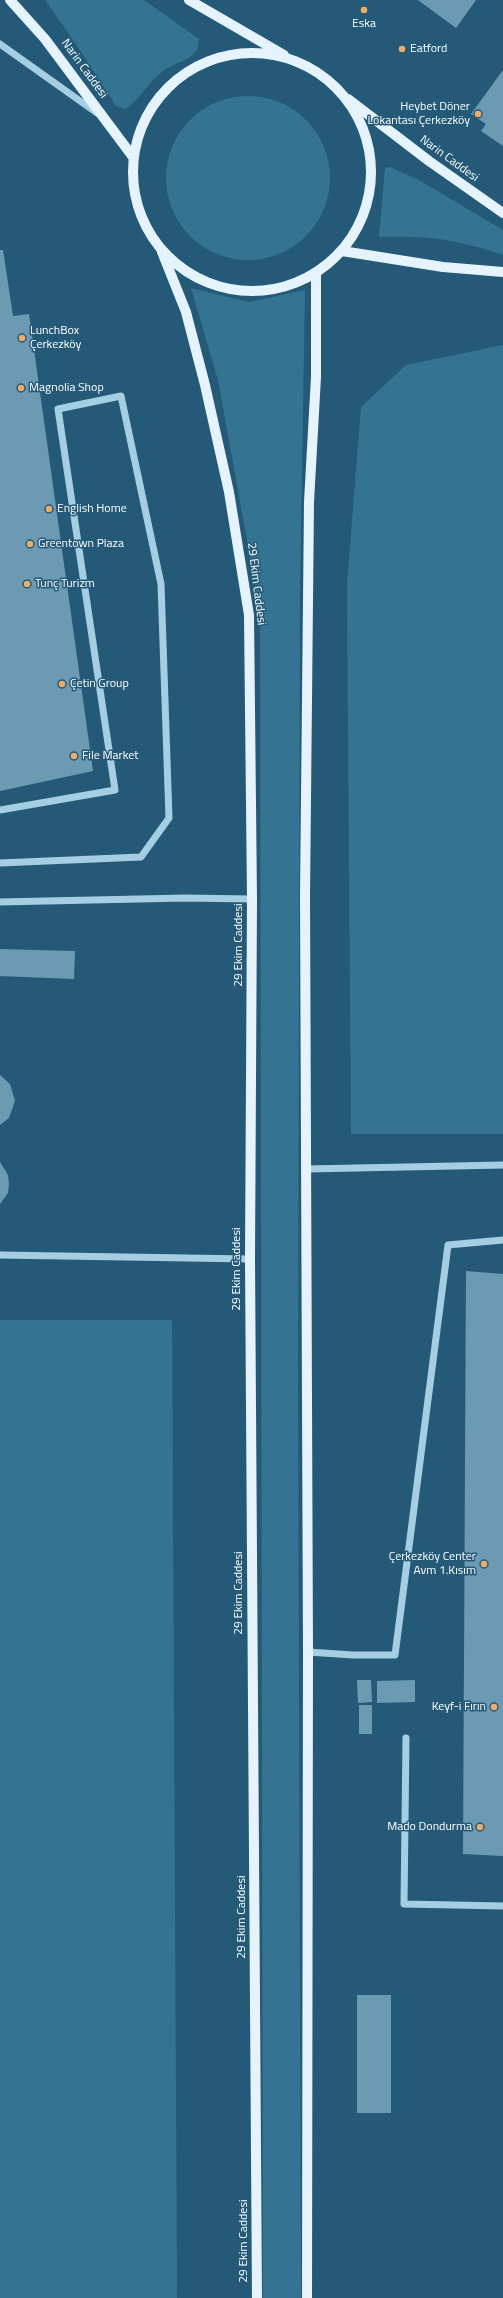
<!DOCTYPE html>
<meta charset="utf-8">
<style>
body{margin:0}
canvas{display:block;background:#245a78}
</style>
<canvas width="503" height="2298"></canvas>
<script>
const g = document.querySelector('canvas').getContext('2d');
g.lineJoin = 'round';
function fill(path, color) {
  g.fillStyle = color;
  g.fill(path, 'evenodd');
}
function stroke(path, color, width, dash) {
  g.strokeStyle = color;
  g.lineWidth = width;
  g.lineCap = dash ? 'butt' : 'round';
  g.setLineDash(dash || []);
  g.stroke(path);
}
function label(font, color, halo, rows, align = 'center') {
  g.font = font + ' "Titillium Web",sans-serif';
  g.lineWidth = 3;
  g.setLineDash([]);
  g.textBaseline = 'middle';
  g.strokeStyle = halo;
  g.fillStyle = color;
  for (const [text, x, y, turn = 0] of rows) {
    g.save();
    g.translate(x, y);
    g.rotate((+turn || 0) * Math.PI / 180);
    g.textAlign = isNaN(turn) ? turn : align;
    if (halo) g.strokeText(text, 0, 0);
    g.fillText(text, 0, 0);
    g.restore();
  }
}
fill(new Path2D(`
 M45,0H144L199,39C198,43 199,48 196,51C189,61 176,62 166,69C150,79 141,98 126,109L116,106L76,44Z
 M166 178a82 82 0 1 1 164 0a82 82 0 1 1-164 0Z
 M390,167L417,179L503,230V255C456,239 428,236 379,237L385,168Z
 M191,288L249,302L305,290L300,592L298,1374L301,2298H263L260,612L218,380Z
 M503,345V1134H351L347,584L361,407L406,365Z
 M0,1320H172L177,2298H0Z`), '#357393');
fill(new Path2D(`
 M418,0H476L456,28Z
 M503,70V146L481,131L486,124L471,114Z
 M0,250H3L13,316L29,314L93,771L0,791Z
 M0,949L75,951L74,979L0,976Z
 M0,1075L10,1084L15,1101L9,1118L0,1125Z
 M0,1162L8,1175L9,1184L8,1193L0,1204Z
 M466,1271L503,1274V1856L463,1854Z
 M357,1680H371L372,1702L358,1703Z
 M415,1680V1702L377,1703V1681Z
 M359,1705H372V1734H359Z
 M357,1995H391V2113H357Z`), '#6d9ab3');
stroke(new Path2D(`
 M0,44L97,113
 M0,810L115,790L58,409L121,396L161,584L169,818L141,857L0,863
 M0,902L185,898L252,899
 M307,1169L503,1165
 M0,1255L250,1259
 M308,1652L353,1655H395L448,1245L503,1240
 M406,1738L404,1904L503,1906`), '#a6cee3', 7);
stroke(new Path2D(`
 M10,0L45,39L133,157
 M189,0L284,55
 M133 172a119 119 0 1 1 238 0a119 119 0 1 1-238 0Z
 M348,99L429,161L503,213
 M342,251L443,267L503,272
 M162,252L186,312L205,385L229,492L249,615L252,899L250,1259L257,2298
 M307,2298L308,1652L305,896L309,502L316,377V274`), '#e5f3fc', 10);
for (const [x, y, r, color] of [
 [364,10,4,"#edac6a"],
 [402,49,4,"#edac6a"],
 [478,114,4,"#edac6a"],
 [22,338,4,"#edac6a"],
 [21,388,4,"#edac6a"],
 [49,509,4,"#edac6a"],
 [30,544,4,"#edac6a"],
 [27,584,4,"#edac6a"],
 [62,684,4,"#edac6a"],
 [74,756,4,"#edac6a"],
 [484,1564,4,"#edac6a"],
 [494,1707,4,"#edac6a"],
 [480,1827,4,"#edac6a"]
]) {
  const dot = new Path2D();
  dot.arc(x, y, r, 0, 2 * Math.PI);
  g.fillStyle = color;
  g.fill(dot);
  stroke(dot, '#245a78', 1.5);
}
label('12px', '#fff', '#245a78', [
 ["Eska",364,24,"center"],
 ["Eatford",410,49],
 ["Heybet Döner",470,107,"right"],
 ["Lokantası Çerkezköy",470,121,"right"],
 ["LunchBox",30,331],
 ["Çerkezköy",30,345],
 ["Magnolia Shop",29,388],
 ["English Home",57,509],
 ["Greentown Plaza",38,544],
 ["Tunç Turizm",35,584],
 ["Çetin Group",70,684],
 ["File Market",82,756],
 ["Çerkezköy Center",476,1557,"right"],
 ["Avm 1.Kısım",476,1571,"right"],
 ["Keyf-i Fırın",486,1707,"right"],
 ["Mado Dondurma",472,1827,"right"]
], 'left');
label('12px', '#fff', '#245a78', [
 ["Narin Caddesi",84,69,54],
 ["Narin Caddesi",449,159,36],
 ["29 Ekim Caddesi",256,584,83],
 ["29 Ekim Caddesi",239,945,-90],
 ["29 Ekim Caddesi",237,1269,-90],
 ["29 Ekim Caddesi",239,1593,-90],
 ["29 Ekim Caddesi",242,1917,-90],
 ["29 Ekim Caddesi",244,2241,-90]
]);
</script>
